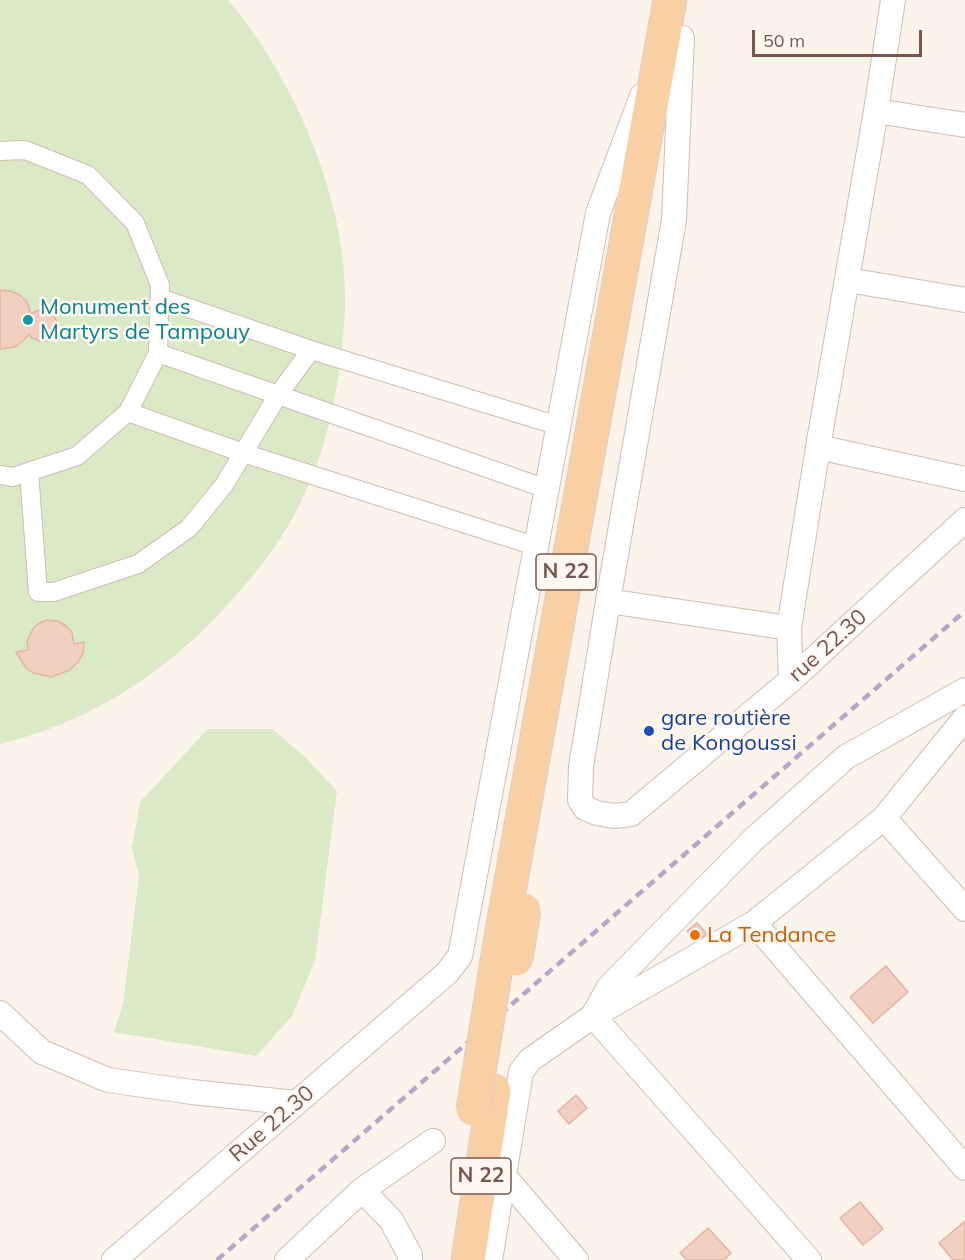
<!DOCTYPE html>
<meta charset="utf-8">
<style>
body{margin:0}
#map{position:relative;width:965px;height:1260px;overflow:hidden;background:#fcf3ea;font-family:Mulish,sans-serif}
canvas{display:block}
.scale{position:absolute;left:752px;top:30px;width:170px;height:27px;box-sizing:border-box;border:3px solid #77574d;border-top:0;padding-left:8px;font-size:18px;line-height:21px;white-space:nowrap;color:#77574d;-webkit-text-stroke:4px #fff7f0;paint-order:stroke}
</style>
<div id="map">
<canvas width="965" height="1260"></canvas>
<div class="scale">50 m</div>
</div>
<script>
const g = document.querySelector('canvas').getContext('2d');
g.lineJoin = 'round';
function fill(path, color) {
  g.fillStyle = color;
  g.fill(path, 'evenodd');
}
function stroke(path, color, width, dash) {
  g.strokeStyle = color;
  g.lineWidth = width;
  g.lineCap = dash ? 'butt' : 'round';
  g.setLineDash(dash || []);
  g.stroke(path);
}
function label(font, color, halo, rows, align = 'center') {
  g.font = font + ' Mulish,sans-serif';
  g.lineWidth = 5;
  g.setLineDash([]);
  g.textBaseline = 'middle';
  g.strokeStyle = halo;
  g.fillStyle = color;
  for (const [text, x, y, turn = 0] of rows) {
    g.save();
    g.translate(x, y);
    g.rotate((+turn || 0) * Math.PI / 180);
    g.textAlign = isNaN(turn) ? turn : align;
    if (halo) g.strokeText(text, 0, 0);
    g.fillText(text, 0, 0);
    g.restore();
  }
}
fill(new Path2D(`
 M0,0H228C294,78 348,202 345,305C344,332 341,359 337,385C330,428 317,471 297,510C276,550 247,585 215,618C157,679 83,724 0,744Z
 M208,729H272L304,756L337,791L315,961L292,1016L256,1056L114,1032L123,1004L139,877L132,848L140,802Z`), '#daeac7');
const building = new Path2D(`
 M0,290L11,291L20,295L27,302L31,314L39,310L51,312L58,323L55,336L48,341H40L32,338L29,334L24,340L15,347L0,349Z
 M48,620L58,621L66,626L72,632L74,644L84,642L83,653L78,662L70,670L51,677L33,673L26,668L16,652L28,650L27,641L34,627L41,622Z
 M697,923L707,934L696,942L687,931Z
 M886,966L908,992L873,1023L850,997Z
 M576,1095L587,1108L569,1124L558,1111Z
 M860,1202L883,1229L863,1245L840,1218Z
 M965,1221V1258L962,1260H953L939,1243Z
 M708,1228L731,1253L724,1260H687L680,1253Z`);
fill(building, '#f1cfc1');
stroke(building, '#e4b3a2', 1.5);
const pedestrian = new Path2D(`
 M0,151L25,150L88,175L135,223L160,285L158,353L128,412L77,456L13,477L0,475
 M160,298L311,350L559,426
 M158,353L547,489
 M128,412L243,453L535,546
 M29,472L38,592H54L138,564L189,528L224,485L278,395L311,350`);
const minor = new Path2D(`
 M682,38L674,220L608,601L581,767L580,800L585,808L597,813L614,816L631,814L791,680L965,520
 M876,111L965,125
 M848,280L965,300
 M818,447L965,479
 M608,601L789,628
 M791,680L789,628L818,447L876,111L893,0
 M884,818L965,909
 M754,923L965,1168
 M0,1013L42,1052L108,1080L192,1092L296,1103
 M504,1176L576,1260
 M362,1190L391,1220L410,1255V1260
 M114,1260L447,973L460,956L598,213L642,96
 M287,1260L362,1190L433,1141
 M490,1260L521,1072L530,1060L593,1016L754,923L884,818L965,718
 M809,1260L593,1016L609,987L753,840L846,757L965,690`);
const primary = new Path2D(`
 M503,925L670,0
 M468,1260L494,1091`);
stroke(pedestrian, '#d1bcb1', 20);
stroke(minor, '#d1bcb1', 26);
stroke(primary, '#d9d0cd', 35);
stroke(pedestrian, '#fff', 18);
stroke(minor, '#fff', 24);
stroke(primary, '#f9cfa4', 33);
stroke(new Path2D(`
 M217,1260L965,611`), '#b4a7c7', 4.5, [9, 6]);
const primaryBridge = new Path2D(`
 M516,959L524,910
 M473,1109L503,925`);
stroke(primaryBridge, '#d9d0cd', 35, []);
stroke(primaryBridge, '#f9cfa4', 33);
for (const [x, y, r, color] of [
 [28,320,6,"#0f9aa8"],
 [649,731,6,"#1a4fb4"],
 [695,935,6,"#e8710a"]
]) {
  const dot = new Path2D();
  dot.arc(x, y, r, 0, 2 * Math.PI);
  g.fillStyle = color;
  g.fill(dot);
  stroke(dot, '#fff7f0', 2);
}
for (const [x, y, w] of [
 [566,572,60],
 [481,1176,60]
]) {
  const box = new Path2D();
  box.roundRect(x - w / 2, y - 18, w, 36, 4.5);
  g.fillStyle = '#fff7f0';
  g.fill(box);
  stroke(box, '#77574d', 1.5);
}
label('bold 21px', '#77574d', null, [
 ["N 22",566,572],
 ["N 22",481,1176]
]);
label('22px', '#0d838f', '#fff7f0', [
 ["Monument des",40,307],
 ["Martyrs de Tampouy",40,332]
], 'left');
label('22px', '#77574d', '#fff7f0', [
 ["rue 22.30",828,646,-42],
 ["Rue 22.30",272,1124,-41]
]);
label('22px', '#164399', '#fff7f0', [
 ["gare routière",661,718],
 ["de Kongoussi",661,743]
], 'left');
label('22px', '#c56008', '#fff7f0', [
 ["La Tendance",707,935]
], 'left');
</script>
